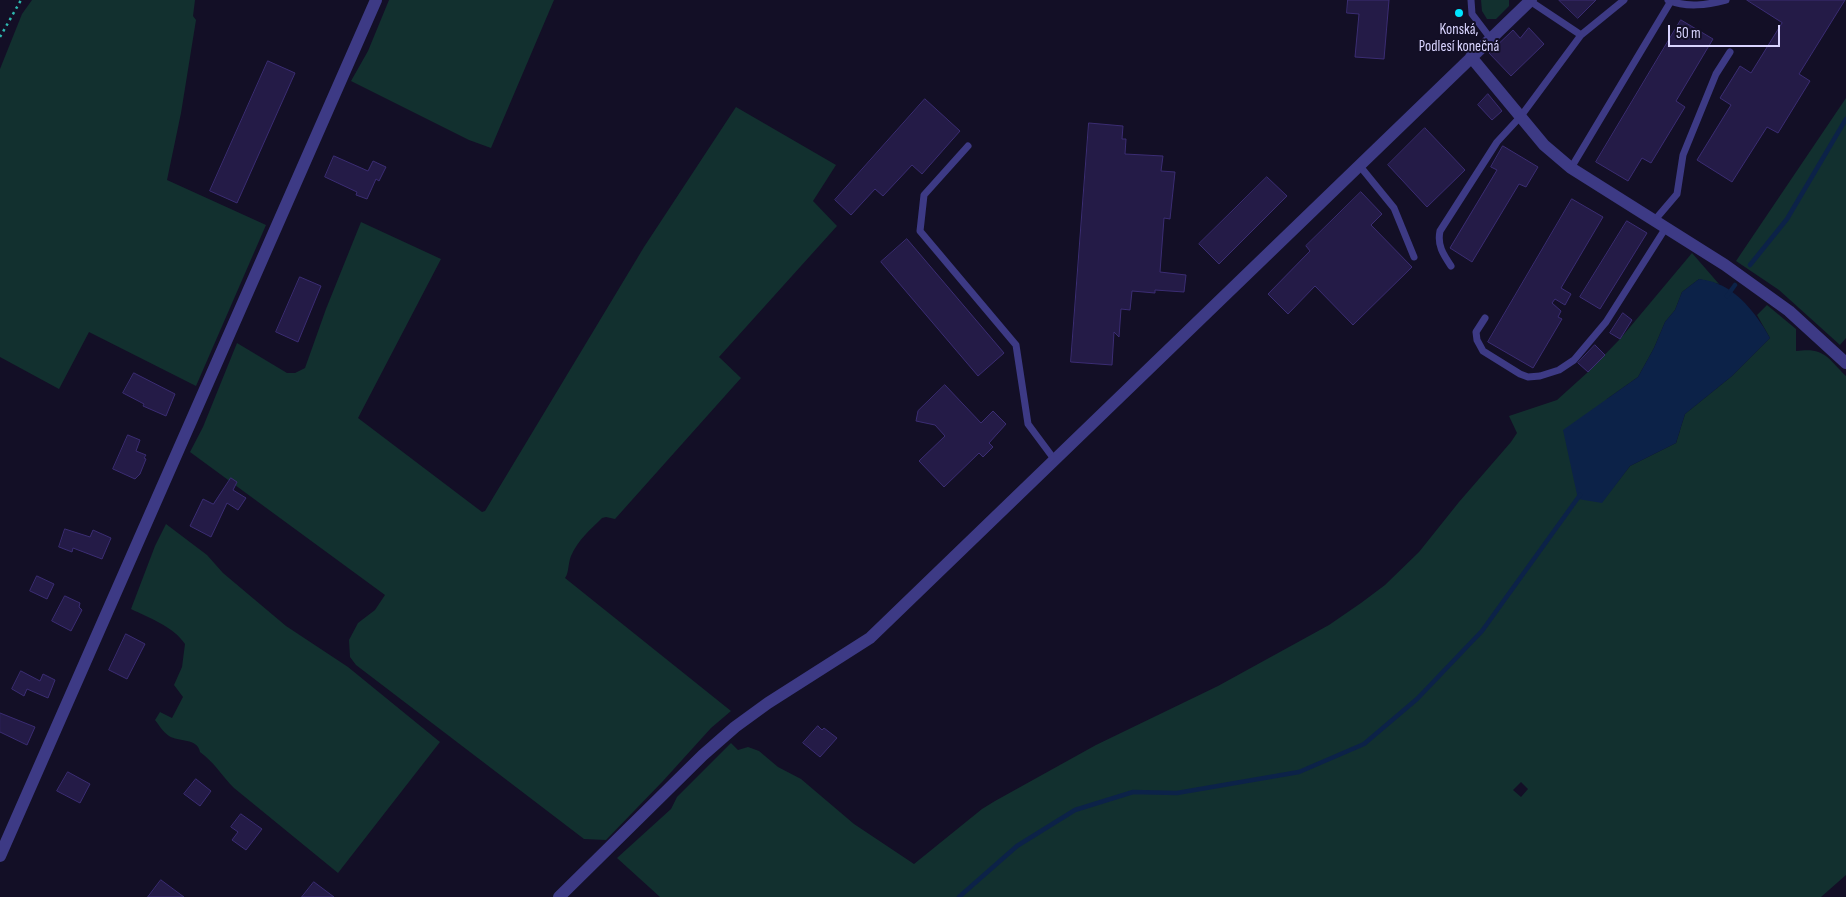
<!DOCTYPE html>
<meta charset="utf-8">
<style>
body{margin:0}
#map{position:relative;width:1846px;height:897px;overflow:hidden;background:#130f26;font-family:"Sofia Sans Condensed",sans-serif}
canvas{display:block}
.scale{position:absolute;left:1668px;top:25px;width:112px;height:22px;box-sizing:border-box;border:2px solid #d9d4ff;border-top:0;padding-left:6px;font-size:15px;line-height:18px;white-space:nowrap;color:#d9d4ff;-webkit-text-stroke:4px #130f26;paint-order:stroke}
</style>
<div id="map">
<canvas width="1846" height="897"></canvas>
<div class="scale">50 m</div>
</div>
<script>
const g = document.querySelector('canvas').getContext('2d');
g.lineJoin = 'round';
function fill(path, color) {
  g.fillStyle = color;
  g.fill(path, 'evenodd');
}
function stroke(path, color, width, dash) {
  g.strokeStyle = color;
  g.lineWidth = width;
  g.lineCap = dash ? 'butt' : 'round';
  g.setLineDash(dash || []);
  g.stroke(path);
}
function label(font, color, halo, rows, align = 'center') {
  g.font = font + ' "Sofia Sans Condensed",sans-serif';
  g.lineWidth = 4;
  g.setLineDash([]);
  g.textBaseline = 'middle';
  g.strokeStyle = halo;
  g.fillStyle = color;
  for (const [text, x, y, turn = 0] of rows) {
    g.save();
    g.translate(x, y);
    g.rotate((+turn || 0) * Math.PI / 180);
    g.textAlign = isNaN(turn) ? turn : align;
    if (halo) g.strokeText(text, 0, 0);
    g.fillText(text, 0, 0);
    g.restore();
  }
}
fill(new Path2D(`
 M32,0H195L193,16L196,20L181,113L167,180L266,225L196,386L89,332L59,389L0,357V69L22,14Z
 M389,0H554L491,148L469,140L351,81L368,51Z
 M1481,0H1509V6L1496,19H1487L1482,11Z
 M1846,98V338L1840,345L1779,290L1736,261Z
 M736,107L836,165L813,201L837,226L719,357L741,378L615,519L606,517L602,518C590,530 578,540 571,556C568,563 569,573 565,578L731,711L711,728L663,781L606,840L584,839L356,665L350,657L349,640L358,623L375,610L385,595L190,452L203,427L237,343L287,373H295L305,368L326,309L361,222L441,259L358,418L482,512L485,511L644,247Z
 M1692,253L1719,284L1699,279L1682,292L1675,310L1665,322L1654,348L1638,377L1607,399L1602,502L1630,466L1676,443L1685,414L1732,376L1770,338L1757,315L1767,305L1796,329V351C1824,347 1827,357 1846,376V875L1821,897H660L617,858L671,809L677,797L731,743L738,750L748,747L759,751L778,767L801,779L854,824L914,864L982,809L995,801L1096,745L1218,686L1329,625L1361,603L1385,585L1419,552L1459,502L1511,442L1517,433L1509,416L1557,400L1588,372L1620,339ZM1521,782L1528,789L1521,797L1513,790Z
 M166,524L207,555L223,573L286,626L348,667L440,742L338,873L234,788C222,776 214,762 200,752C198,738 178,742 169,736C163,732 159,725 155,720L160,712L172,718L183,697L174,685L182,667L185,644C173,626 149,618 131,609L155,546Z`), '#12302f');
fill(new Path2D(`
 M1699,279C1705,280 1712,281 1718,284C1741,293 1759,318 1770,338L1732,376L1685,414L1676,443L1630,466L1602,503L1578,499L1563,430L1638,377L1654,348L1665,322L1675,310L1682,292Z`), '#0c2248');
stroke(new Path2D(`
 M1750,265L1787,219L1846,119
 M1727,296L1735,285
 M959,897L1017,846L1075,810L1133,792L1177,793L1299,772L1364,744L1417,699L1482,631L1580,495`), '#0c2248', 4.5);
const building = new Path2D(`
 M1348,0H1389L1384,59L1355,57L1359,14L1347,13Z
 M1559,0H1596L1578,18Z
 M1747,0H1845L1799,74L1810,81L1778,133L1767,127L1732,182L1697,160L1731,105L1720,98L1740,66L1751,73L1782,23Z
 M1681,20L1713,39L1676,101L1685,107L1651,163L1642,158L1628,181L1596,162Z
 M1529,28L1544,44L1511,76L1489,53L1513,30L1520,38Z
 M268,61L295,73L237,203L210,191Z
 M1488,94L1502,111L1492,120L1478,105Z
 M925,99L960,131L922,174L912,165L883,196L875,189L851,215L835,200Z
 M1089,123L1123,126L1122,139H1126L1125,154L1163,156L1161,171L1175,172L1170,219L1164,218L1160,272L1186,275L1184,292L1155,290V293L1132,291L1130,310L1121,309L1119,337L1114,332L1112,365L1071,362Z
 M1425,128L1465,170L1427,207L1388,165Z
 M1503,146L1538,167L1526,187L1519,184L1472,262L1450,248L1497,170L1491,167Z
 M334,156L368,171L373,161L386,167L379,181L376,179L367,199L356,195L357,192L325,177Z
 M1267,177L1287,196L1219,264L1199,244Z
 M1361,192L1382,214L1371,225L1412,267L1353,325L1315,286L1288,314L1268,294L1310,251L1306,246Z
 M1572,199L1603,217L1561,288L1571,294L1565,305L1555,299L1552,303L1561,311L1558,317L1562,319L1533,368L1488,342Z
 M1627,221L1647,233L1600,309L1580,297Z
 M907,239L1004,353L978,376L881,262Z
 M300,277L321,286L298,342L276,332Z
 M1623,313L1632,320L1620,339L1610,333Z
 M1595,345L1605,355L1588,372L1578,363Z
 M134,373L175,394L166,416L143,406L144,404L123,393Z
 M945,385L981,423L993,411L1006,424L989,443L993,447L983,457L979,453L944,487L919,461L945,436L935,425L916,421L918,411Z
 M128,435L140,440L136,451L146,455L144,458L146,459L140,474L135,479L113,469Z
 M231,478L237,482L233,490L246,498L238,510L227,503L211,537L190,526L203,499L213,504Z
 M65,529L90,537L93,530L111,538L102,559L73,548L72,552L59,547Z
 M37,576L54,584L47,599L30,591Z
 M65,596L80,603L79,607L82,610L71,631L52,621Z
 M126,634L145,644L127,679L109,670Z
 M21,671L40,681L43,674L55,680L48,698L27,689L24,696L12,689Z
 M0,713L35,727L27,745L0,732Z
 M818,726L822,730L824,728L837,738L820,757L803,743Z
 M68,772L90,784L80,803L57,791Z
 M196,779L211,791L200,806L184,794Z
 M241,814L262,829L246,850L232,840L238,832L231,827Z
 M161,880L184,897H148Z
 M314,882L334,897H302Z`);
fill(building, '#241b47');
stroke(building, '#3b2d73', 1);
stroke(new Path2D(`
 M0,37L21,0`), '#2fb8b0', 2.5, [2.5, 4]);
stroke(new Path2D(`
 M1471,0L1472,14L1491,39
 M1668,0C1687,8 1707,5 1726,0
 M1530,1L1581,35
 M968,146L924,195L920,231L1016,345L1028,424L1054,459
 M1359,165L1394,208L1414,257
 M1571,168L1671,1
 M1654,221L1677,194L1683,155L1716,74L1730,52
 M1451,266C1443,254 1437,245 1440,231L1497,142L1521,116L1581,35L1624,0
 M1485,318L1476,332L1477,340L1483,351L1520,374L1528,377L1540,376L1559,370L1574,360L1606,322L1665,229`), '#3d3a85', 7);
stroke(new Path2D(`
 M1471,57L1544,145L1571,168L1725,265L1789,311L1846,363
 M0,856L376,0
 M559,897L703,755L735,727L768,703L870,638L1531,0`), '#3d3a85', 12);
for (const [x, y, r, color] of [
 [1459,13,5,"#00e5ff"]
]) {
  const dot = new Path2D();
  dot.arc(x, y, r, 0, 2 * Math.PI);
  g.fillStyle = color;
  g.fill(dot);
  stroke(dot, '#130f26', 2);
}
label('15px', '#d9d4ff', '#130f26', [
 ["Konská,",1459,30],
 ["Podlesí konečná",1459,47]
]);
</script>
